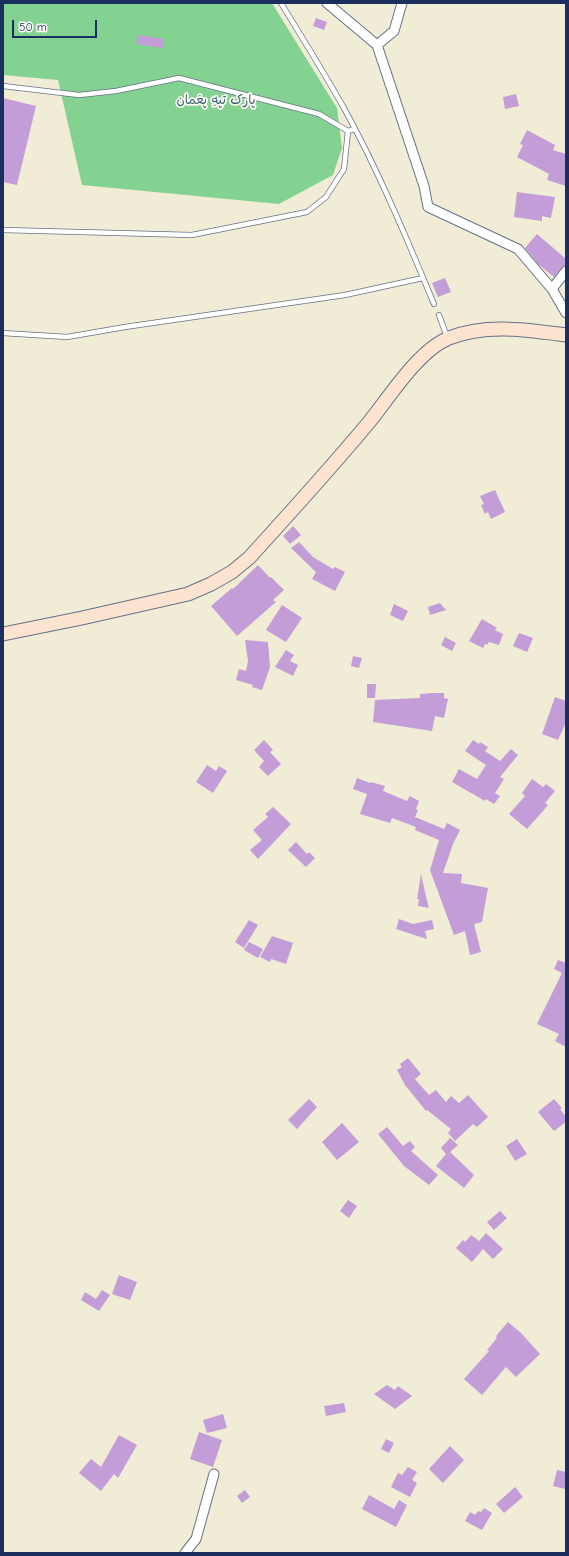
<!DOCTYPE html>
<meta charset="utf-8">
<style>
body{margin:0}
#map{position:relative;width:569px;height:1556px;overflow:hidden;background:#f1ecd5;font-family:"Comic Neue",sans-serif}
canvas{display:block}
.frame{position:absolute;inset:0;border:4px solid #1b2f5e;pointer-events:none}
.scale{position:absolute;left:12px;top:20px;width:85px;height:18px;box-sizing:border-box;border:2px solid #1b2f5e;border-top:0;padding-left:5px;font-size:12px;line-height:14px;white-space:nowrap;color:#1b2f5e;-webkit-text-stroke:3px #fdfcf7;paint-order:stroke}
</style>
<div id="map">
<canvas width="569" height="1556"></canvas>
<div class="frame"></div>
<div class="scale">50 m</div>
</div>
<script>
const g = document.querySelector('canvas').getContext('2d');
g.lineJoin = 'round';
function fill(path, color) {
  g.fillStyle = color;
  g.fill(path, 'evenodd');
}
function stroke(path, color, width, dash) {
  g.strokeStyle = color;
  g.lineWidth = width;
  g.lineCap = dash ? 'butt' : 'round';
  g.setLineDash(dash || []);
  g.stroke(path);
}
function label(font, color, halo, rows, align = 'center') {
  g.font = font + ' "Comic Neue","Playpen Sans Arabic",sans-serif';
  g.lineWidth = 3.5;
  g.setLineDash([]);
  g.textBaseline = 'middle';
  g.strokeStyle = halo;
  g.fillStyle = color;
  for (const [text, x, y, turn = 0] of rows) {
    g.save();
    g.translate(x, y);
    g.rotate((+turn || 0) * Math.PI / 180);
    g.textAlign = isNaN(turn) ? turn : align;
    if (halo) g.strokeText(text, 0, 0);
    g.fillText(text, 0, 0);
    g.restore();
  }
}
fill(new Path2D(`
 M3,3H272L337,108L342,148L333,175L279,204L82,185L58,80L3,75Z`), '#84d291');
fill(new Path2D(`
 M316,18L327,22L324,30L313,26Z
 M138,35L164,39L163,48L136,44Z
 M516,94L519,106L505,109L503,97Z
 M3,98L36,106L17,185L3,182Z
 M527,130L555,145L553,150L566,154V186L547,180L549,174L517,157L523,145L520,144Z
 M517,192L555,197L551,218L542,216V221L514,217Z
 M537,234L566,259V265L562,267L554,277L538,264L525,248Z
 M445,278L451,292L438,297L432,283Z
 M495,490L505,512L491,519L488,512L485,514L481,505L484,504L480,496Z
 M293,526L301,535L290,544L283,536Z
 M299,542L313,557L333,569L335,567L345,572L335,591L312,579L316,572L291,548Z
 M258,565L270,578L271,577L284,590L273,600L276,602L237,636L211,606L232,588L233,589Z
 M440,603L446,610L430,615L428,607Z
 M394,604L408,611L403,621L390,615Z
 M282,605L302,618L286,642L266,630Z
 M482,619L497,628L495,630L503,634L499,645L489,642L487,645L485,644L483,648L469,641Z
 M519,633L533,638L527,652L513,646Z
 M445,637L456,643L452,651L441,645Z
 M245,640L268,642L270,667L262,690L252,687L253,685L236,680L239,669L246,671L248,661Z
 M286,650L294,655L290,661L298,665L293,676L275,667Z
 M353,656L362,658L359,668L351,666Z
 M367,684H376L375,698H367Z
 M431,693H444V698L448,699L444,718L435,716L432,731L373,722L375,700L420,698V694Z
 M555,697L566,701V722L558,740L542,734Z
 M264,740L273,750L270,752L281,764L268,776L259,767L264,761L254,750Z
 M473,740L479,744L480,742L488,747L485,751L500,761L511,749L518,755L500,777L504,779L495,793L500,796L494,804L486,799L485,801L452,782L459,769L477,779L486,765L465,751Z
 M207,765L216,771L219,766L227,771L213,793L196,782Z
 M357,778L370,783L371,782L385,786L383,791L407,801L410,796L419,801L416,809L418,810L415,817L444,829L447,823L460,830L453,844L443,873L462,874L461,883L488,888L482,922L474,924L481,952L470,955L465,931L454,935L430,870L439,840L415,830L416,827L392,818L390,823L360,814L367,794L353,789Z
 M532,779L543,787L546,784L555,791L545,803L548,805L543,811L527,829L509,814L525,796L522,793Z
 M273,807L291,824L258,859L250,850L262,840L253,830L268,817L265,814Z
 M296,842L307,854L309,852L315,858L306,867L288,850Z
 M421,874L427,901L429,908L418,906L419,899H417Z
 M399,919L413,924L432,920L434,929L425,931L427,939L396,929Z
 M249,920L258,925L244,948L235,942Z
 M272,936L293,943L286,964L271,959L270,962L260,957Z
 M249,942L263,949L258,958L244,950Z
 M558,960L566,963V1047L555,1041L559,1034L537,1024L562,973L554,969Z
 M408,1058L421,1074L415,1079L429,1095L436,1090L446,1102L451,1096L459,1103L468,1095L488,1117L477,1127L473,1124L455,1141L448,1133L451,1129L427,1110L426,1111L405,1085L397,1070L402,1067L400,1064Z
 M309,1099L317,1107L297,1129L288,1120Z
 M554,1099L562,1108L560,1109L566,1117V1122L554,1131L538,1112Z
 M342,1123L359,1142L337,1160L322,1142Z
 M387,1127L403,1146L410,1141L415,1147L411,1151L438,1175L429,1185L404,1166L378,1134Z
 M450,1138L458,1145L450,1152L474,1175L464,1188L436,1166L446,1154L441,1148Z
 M517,1139L527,1154L515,1161L506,1146Z
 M348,1200L357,1206L349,1218L340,1211Z
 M500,1211L507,1218L494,1230L487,1222Z
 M486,1233L503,1249L493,1259L483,1249L472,1262L456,1248L463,1240L465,1242L471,1235L479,1241Z
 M119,1275L137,1282L130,1300L112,1294Z
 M102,1290L110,1295L99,1311L81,1300L85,1292L96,1299Z
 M508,1322L521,1333L540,1354L516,1377L506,1367L482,1395L464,1379L489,1351L487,1350L497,1338L496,1336Z
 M387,1385L395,1390L398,1386L412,1396L395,1409L374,1394Z
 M344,1403L346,1412L326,1416L324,1406Z
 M223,1414L227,1428L207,1433L203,1420Z
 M199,1432L222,1440L213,1467L190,1459Z
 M119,1435L137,1445L118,1478L114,1474L101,1491L79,1473L91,1459L101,1467Z
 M386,1439L394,1443L389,1453L381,1449Z
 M450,1446L464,1460L443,1483L429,1469Z
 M408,1467L417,1472L412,1480L417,1483L410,1497L391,1487L398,1473L402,1475Z
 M557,1470L566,1472L565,1489L553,1486Z
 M515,1487L523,1497L504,1513L496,1504Z
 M245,1490L250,1497L242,1503L237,1496Z
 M369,1495L394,1509L399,1500L407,1505L396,1527L362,1509Z
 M484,1508L492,1513L482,1530L465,1521L470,1512L475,1515L478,1511L481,1512Z`), '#c29dd8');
const service = new Path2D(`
 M281,3C303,39 325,74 345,110C379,172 407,239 434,304
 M3,86L79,95L116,91L179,78L319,114L348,131L355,129
 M3,230L192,235L307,212L326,197L344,169L348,131
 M439,315L447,337
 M3,333L67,337L125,327L345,295L423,278`);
const minor = new Path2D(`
 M327,3L377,45L424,186L428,207L518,249L552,289L566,313
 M377,45L394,31L402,3
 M552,289L566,271
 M185,1553L196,1539L214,1474`);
const secondary = new Path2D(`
 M3,634L82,618L188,594L211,584L232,572L249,558C290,513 331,468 370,421C390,396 419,350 449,338C486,323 528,330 566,335`);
stroke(service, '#667188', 6);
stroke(minor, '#667188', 11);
stroke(secondary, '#667188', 15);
stroke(service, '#fff', 4.5);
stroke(minor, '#fff', 9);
stroke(secondary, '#fde4d0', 13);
label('13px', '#3a606d', '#fdfcf7', [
 ["پارک تپهِ پغمان",216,100]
]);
</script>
